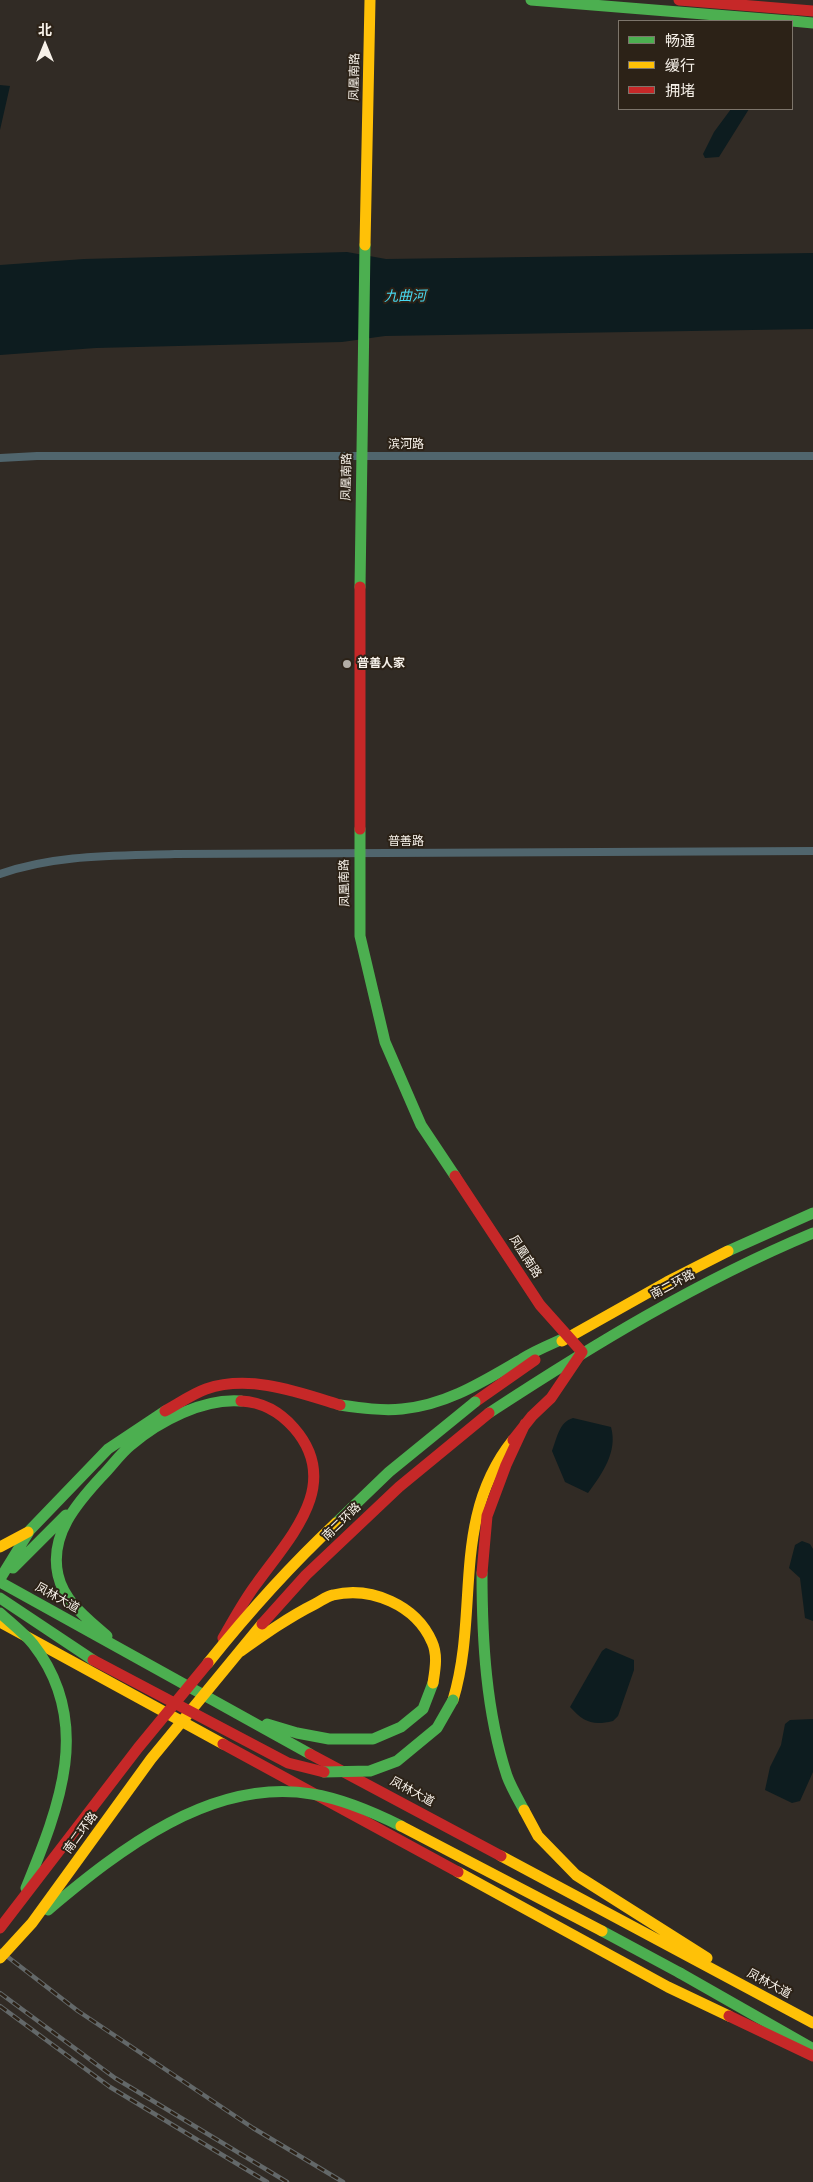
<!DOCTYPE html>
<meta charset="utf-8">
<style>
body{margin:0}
#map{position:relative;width:813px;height:2182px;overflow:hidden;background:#312b25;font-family:"Archivo Narrow","Noto Sans SC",sans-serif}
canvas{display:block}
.legend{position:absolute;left:618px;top:20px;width:175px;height:90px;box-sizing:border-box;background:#2c2217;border:1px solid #7d756b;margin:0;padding:6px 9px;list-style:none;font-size:15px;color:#f7f1e9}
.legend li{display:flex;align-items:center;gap:10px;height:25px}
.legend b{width:25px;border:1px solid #7d756b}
.north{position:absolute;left:20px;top:20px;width:50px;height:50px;-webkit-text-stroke:4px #2c2217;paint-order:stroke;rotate:0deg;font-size:14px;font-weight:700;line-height:20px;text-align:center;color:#f7f1e9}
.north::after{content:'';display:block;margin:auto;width:18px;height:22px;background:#f7f1e9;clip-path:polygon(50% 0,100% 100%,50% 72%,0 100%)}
</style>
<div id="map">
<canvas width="813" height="2182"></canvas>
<ul class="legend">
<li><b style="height:6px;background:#4caf50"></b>畅通</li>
<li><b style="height:6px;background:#ffc107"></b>缓行</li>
<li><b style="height:6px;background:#c62828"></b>拥堵</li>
</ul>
<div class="north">北</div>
</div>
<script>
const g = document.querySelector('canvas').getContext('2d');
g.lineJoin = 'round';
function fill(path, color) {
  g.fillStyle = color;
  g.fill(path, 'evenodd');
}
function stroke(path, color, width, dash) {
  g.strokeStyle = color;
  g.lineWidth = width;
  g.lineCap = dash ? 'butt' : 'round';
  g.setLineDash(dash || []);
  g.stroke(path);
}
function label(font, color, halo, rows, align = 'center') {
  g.font = font + ' "Archivo Narrow","Noto Sans SC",sans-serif';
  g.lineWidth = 4;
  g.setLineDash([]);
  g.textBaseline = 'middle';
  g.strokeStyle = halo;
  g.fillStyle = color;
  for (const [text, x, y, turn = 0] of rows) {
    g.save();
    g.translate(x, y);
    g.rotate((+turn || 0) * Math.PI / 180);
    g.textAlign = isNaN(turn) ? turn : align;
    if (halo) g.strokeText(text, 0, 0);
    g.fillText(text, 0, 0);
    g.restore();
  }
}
fill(new Path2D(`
 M0,85L10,86L0,130Z
 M731,109H749L719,157L705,158L703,154L714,132Z
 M347,252L386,259L813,253V329L385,336L342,342L96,348L0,355V265L84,259Z
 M573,1418L611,1427C618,1452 602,1474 588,1493L565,1482L552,1451C557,1438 559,1422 573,1418Z
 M802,1541L810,1544L813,1549V1621L805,1618L800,1578L789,1568L795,1545Z
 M606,1648L634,1660V1670L618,1716L613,1721C592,1726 584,1722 570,1707L602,1651Z
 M813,1719V1772L800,1801L792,1803L765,1790L770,1767L781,1745L785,1724L790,1720Z`), '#0d1c1f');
stroke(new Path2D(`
 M0,458L37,456H813
 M0,874C56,854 117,856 175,854L813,851`), '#50656d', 8);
stroke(new Path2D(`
 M531,0L790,21
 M792,21L813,23
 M360,587L365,245
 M360,829V936L385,1042L421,1125L455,1176
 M728,1251L813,1213
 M340,1405C361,1408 382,1411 402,1409C447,1405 484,1381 522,1359C536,1350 552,1344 567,1337
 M489,1413C593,1345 698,1281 813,1233
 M13,1568L66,1515
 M482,1573C482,1640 486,1712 507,1776C511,1787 518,1799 524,1810
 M0,1579L30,1530L108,1449L165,1411
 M0,1582L310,1754
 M0,1598L93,1660
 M107,1636C88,1619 64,1602 58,1575C49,1535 77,1503 102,1476C112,1466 120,1454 131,1445C159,1421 203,1398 241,1401
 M267,1724L297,1733L329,1739H373L401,1727L423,1709L433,1683
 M680,1973L810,2047`), '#4caf50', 11);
stroke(new Path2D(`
 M365,245L370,0
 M562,1341L667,1282L728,1251
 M0,1547L28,1532
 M0,1622L223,1744
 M241,1651C265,1634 289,1617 315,1604C321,1601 327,1596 333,1595C371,1586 416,1605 432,1642C438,1655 435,1670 433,1683
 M453,1700C480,1611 450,1519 513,1440
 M524,1810L538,1836L576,1875L707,1958
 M501,1856L813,2023
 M458,1872L668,1987L729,2016`), '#ffc107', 11);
stroke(new Path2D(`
 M679,0L813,11
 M360,587V829
 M455,1176L540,1305L582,1352
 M475,1402L535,1360
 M165,1411C178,1404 192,1394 206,1389C250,1374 298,1392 340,1405
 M513,1440L532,1416L551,1398L582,1352
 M482,1573L487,1516L506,1465L525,1424
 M223,1638C234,1619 244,1600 257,1583C290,1537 343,1484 294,1428C280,1412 262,1402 241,1401
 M223,1744L458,1872
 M310,1754L501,1856
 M729,2016L813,2056`), '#c62828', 11);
const rail = new Path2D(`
 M0,1951L78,2011L253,2128L343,2182
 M0,1993L115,2078L287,2182
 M0,2006L110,2087L267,2182`);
stroke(rail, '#636869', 4.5);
stroke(rail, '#2c2217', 2.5, [8]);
stroke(new Path2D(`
 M336,1523L389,1472L475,1402
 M0,1613C11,1623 24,1633 33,1644C94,1722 59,1807 26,1888
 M324,1772L370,1771L397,1761L437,1728L453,1700
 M48,1910C119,1850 212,1777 312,1794C343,1799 373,1812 401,1826
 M602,1931L680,1973`), '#4caf50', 11);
stroke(new Path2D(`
 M208,1663C248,1613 289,1567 336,1523
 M401,1826L602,1931
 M0,1958L32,1923L151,1759L262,1624`), '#ffc107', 11);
stroke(new Path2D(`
 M262,1624L306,1575L399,1487L489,1413
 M93,1660L288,1763L324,1772
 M0,1928L138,1748L208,1663`), '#c62828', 11);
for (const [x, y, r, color] of [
 [347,664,5,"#b2aca4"]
]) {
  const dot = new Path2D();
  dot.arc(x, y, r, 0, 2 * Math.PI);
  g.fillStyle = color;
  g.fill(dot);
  stroke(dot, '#2c2217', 2);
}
label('12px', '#f7f1e9', '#2c2217', [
 ["凤凰南路",355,77,-89],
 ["滨河路",406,445],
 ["凤凰南路",347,477,-89],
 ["普善路",406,842],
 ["凤凰南路",345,883,-91],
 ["凤凰南路",525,1257,57],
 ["南二环路",673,1285,-28],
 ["南二环路",342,1522,-44],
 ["凤林大道",57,1598,29],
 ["凤林大道",412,1792,28],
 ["南二环路",81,1833,-54],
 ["凤林大道",769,1984,28]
]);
label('bold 12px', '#f7f1e9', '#2c2217', [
 ["普善人家",357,664]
], 'left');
label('italic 14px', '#48d9f1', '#2c2217', [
 ["九曲河",405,297,-1]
]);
</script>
